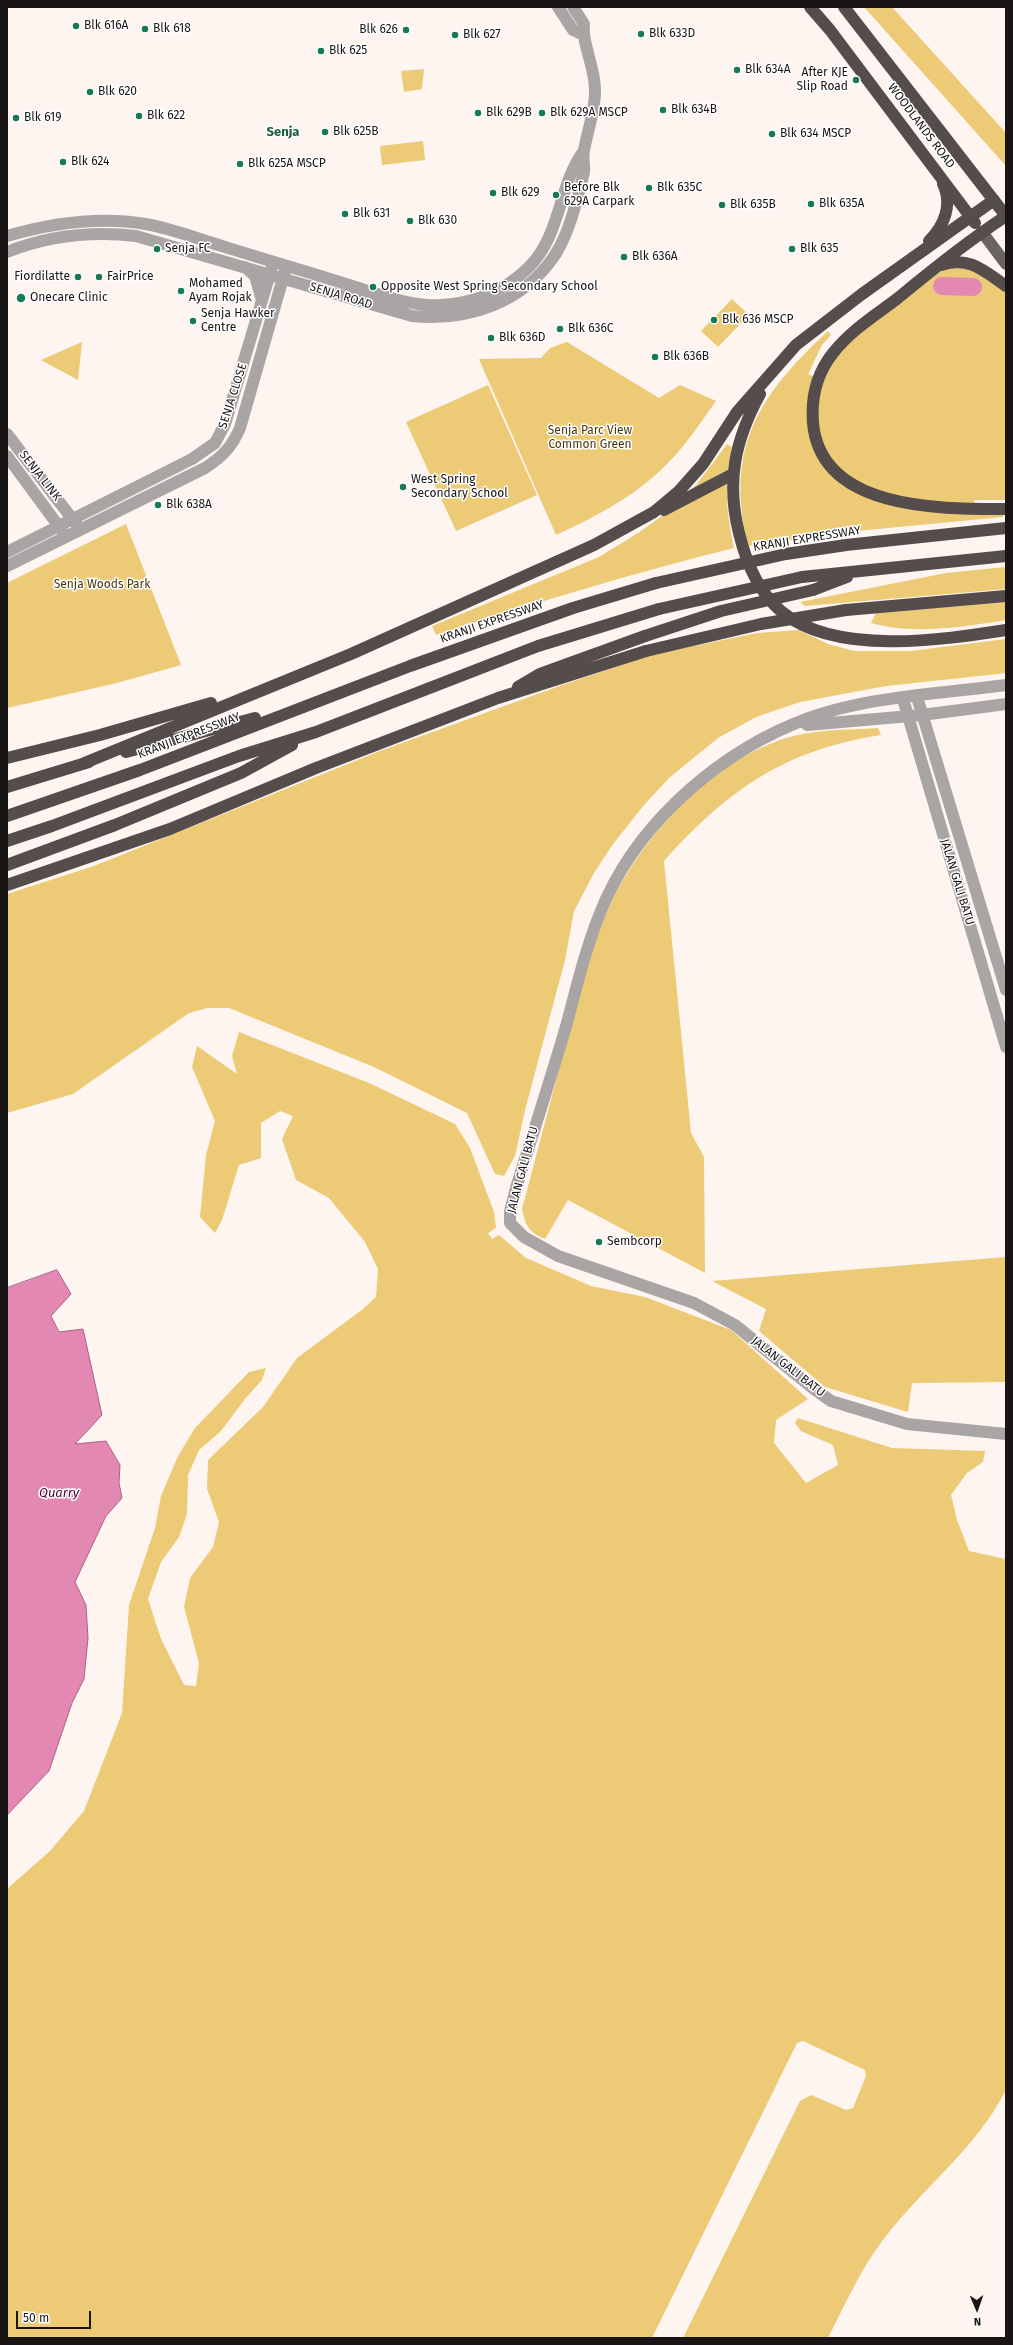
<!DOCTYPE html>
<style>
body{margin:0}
#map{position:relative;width:1013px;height:2345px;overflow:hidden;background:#fef4f0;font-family:"Fira Sans",sans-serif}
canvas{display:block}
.frame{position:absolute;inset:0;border:8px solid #181514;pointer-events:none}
.north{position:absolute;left:957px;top:2289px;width:40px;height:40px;-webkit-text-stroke:3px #fff;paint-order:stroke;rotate:178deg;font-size:11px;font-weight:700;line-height:16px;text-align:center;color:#181514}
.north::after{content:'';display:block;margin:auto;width:14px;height:18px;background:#181514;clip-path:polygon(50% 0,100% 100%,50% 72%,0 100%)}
.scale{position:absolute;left:16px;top:2311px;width:75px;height:18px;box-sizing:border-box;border:2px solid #181514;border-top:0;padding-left:5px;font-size:12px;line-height:14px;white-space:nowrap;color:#181514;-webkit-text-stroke:3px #fff;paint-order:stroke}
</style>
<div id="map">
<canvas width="1013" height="2345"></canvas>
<div class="frame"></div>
<div class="north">N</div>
<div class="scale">50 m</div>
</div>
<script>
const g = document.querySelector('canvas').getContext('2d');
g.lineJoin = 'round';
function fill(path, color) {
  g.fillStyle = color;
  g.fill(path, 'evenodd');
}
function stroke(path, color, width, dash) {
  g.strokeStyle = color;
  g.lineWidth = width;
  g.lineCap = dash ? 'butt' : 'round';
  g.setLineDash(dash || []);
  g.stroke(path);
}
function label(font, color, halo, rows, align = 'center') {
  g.font = font + ' "Fira Sans",sans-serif';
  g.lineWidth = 3;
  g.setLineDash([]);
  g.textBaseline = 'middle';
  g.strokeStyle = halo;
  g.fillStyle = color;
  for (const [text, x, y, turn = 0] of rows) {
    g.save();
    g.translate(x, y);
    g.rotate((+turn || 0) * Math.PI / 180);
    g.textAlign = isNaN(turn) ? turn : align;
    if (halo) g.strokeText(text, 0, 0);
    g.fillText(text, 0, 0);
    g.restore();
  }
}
fill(new Path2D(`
 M864,7H892L1006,133V166Z
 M424,69L422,89L404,92L401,71Z
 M423,141L425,160L382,165L380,146Z
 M945,268L971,269L1006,290V500H974L975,513H1004L1003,517L846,532L748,546C725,448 757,397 828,331L831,335L822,345L808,374L823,381C843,332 905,299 945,268Z
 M732,299L749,315L718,347L701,331Z
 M82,342L78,380L41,360Z
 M567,342L659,398L680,385L716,401C701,422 686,445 668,463C636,496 597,516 556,535L479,359L541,358L550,348Z
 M488,385L537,495L456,531L406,422Z
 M727,444L732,447C724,486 726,510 734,548C633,573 535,603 436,635L432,626L599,557L638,533L676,506L697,484Z
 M126,524L181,665L117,683L7,708V583Z
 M1006,567V589L805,606L800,602L946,573Z
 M1006,602V620C963,627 914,635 871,623L876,613Z
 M799,630L828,644L854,651H911L1006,639V673L886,686L800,702L756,717L718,738L669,778L644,805L613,844L594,873L574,911L565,960L525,1110L515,1156L504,1176L495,1174L467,1113L374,1067L229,1008H207L189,1013L73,1094L7,1113V894L94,866L380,751L568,683L655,654L757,633Z
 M878,728L881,735C784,750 728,790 664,861L691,1133L704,1157L705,1273L568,1200L545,1239C529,1232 526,1227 522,1209C539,1146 555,1083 572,1021C584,980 593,939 612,901C646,833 709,764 783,739C813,729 847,730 878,728Z
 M239,1032L369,1083L455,1124L470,1148L494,1212L496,1228L488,1233L492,1239L499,1235L526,1258L591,1286L645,1297L731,1330L808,1399L776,1420L774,1443L806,1483L838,1465L833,1445L801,1431L795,1423L798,1418L892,1448L985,1451L983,1462L967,1473L951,1495L957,1520L969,1551L1006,1559V2090C976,2149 922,2188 883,2240C860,2270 845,2305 828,2338H683L800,2101L811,2095L846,2110L853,2108L866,2076L865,2070L803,2041L797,2043L652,2338H7V1889L50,1851L84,1811L122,1713L129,1605L155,1528L161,1496L178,1456L195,1428L249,1372L266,1368L262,1380L245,1399L221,1431L199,1450L188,1475L187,1514L179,1537L161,1562L148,1599L161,1639L184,1685L196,1686L199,1663L184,1607L190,1578L213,1547L219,1522L207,1489L208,1460L263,1407L297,1358L363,1309L376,1297L378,1269L365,1242L329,1198L296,1180L282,1139L293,1116L280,1111L261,1123V1158L239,1165L222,1220L215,1233L200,1217L206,1155L215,1121L192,1067L197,1046L237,1074L232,1056Z
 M1006,1257V1382L912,1383L908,1412L825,1387L759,1331L766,1309L712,1281Z`), '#ecca76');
const water = new Path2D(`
 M57,1270L71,1294L51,1316L59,1332L83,1329L102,1415L75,1444L106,1441L120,1465L119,1483L122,1498L106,1516L75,1582L86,1605L88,1638L84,1679L72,1703L49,1771L7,1815V1288Z`);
fill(water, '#e388b3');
stroke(water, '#a66683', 1);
stroke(new Path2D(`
 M942,286L973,287`), '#e388b3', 18);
stroke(new Path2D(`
 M558,7L573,30L582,34
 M7,236C52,223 104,216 151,225C175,230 199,239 222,246C263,259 305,271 346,284C376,293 409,307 441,305C475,303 505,291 529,267C561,235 558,187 583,152
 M7,252C48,236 92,231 136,236L412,316C467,322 523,303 555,255C570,231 577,200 584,172C585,165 582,158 584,151C587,131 595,113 595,92C596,68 581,43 584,24L573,7
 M245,267L255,276L262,301
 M7,434L77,525
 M7,456L63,532
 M7,552L192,459L215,443L225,424L272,267
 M7,566L205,468C222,457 232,447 240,428L285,271
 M1006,685C945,693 866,697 809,718C724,749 644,817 606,899C588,939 578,981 567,1023C551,1078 533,1133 516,1188L510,1212V1223L524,1237L558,1256L694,1303L735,1325L814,1389L831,1401L907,1424L1006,1434
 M917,697L1006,990
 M903,699L1006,1047
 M807,725L922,715L1006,704`), '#aaa5a5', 12);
stroke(new Path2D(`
 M982,232L1006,264`), '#6b6363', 12);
stroke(new Path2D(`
 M810,7L830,30L975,223
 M844,7L1006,216
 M1006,216C968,241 933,269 898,298C876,315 851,330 833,353C817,373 811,398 813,423C821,511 942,509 1006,509
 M929,241C944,226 953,205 943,184
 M941,265C969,256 983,270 1006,286
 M760,394C735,440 726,482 739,533C746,562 759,593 782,612C836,656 942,640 1006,630
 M664,510L733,474
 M786,554L846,545L1006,528
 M802,577L1006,556
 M813,590L847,577
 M846,610L1006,596
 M518,687L540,674L645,636
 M126,752L255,718
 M7,758L100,735L211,703
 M82,764L351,654L594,545L654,512L679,491L703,464L737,412L796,345L862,294L994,200
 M7,787L89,762
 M7,816L140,770L410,666L573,608L656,583
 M7,841L52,826L239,756L316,732L538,646L659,609
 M7,865L115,825L241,773L292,745
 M7,885L170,829L316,768L498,698L646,651`), '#554c4c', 12);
stroke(new Path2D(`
 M656,583L786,554
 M659,609L802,577
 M645,636L721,611L813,590
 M646,651L761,624L846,610`), '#554c4c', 12);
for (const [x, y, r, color] of [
 [76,26,4,"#167a52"],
 [145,29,4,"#167a52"],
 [406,30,4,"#167a52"],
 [641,34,4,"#167a52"],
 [455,35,4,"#167a52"],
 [321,51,4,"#167a52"],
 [737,70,4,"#167a52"],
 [856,80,4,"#167a52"],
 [90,92,4,"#167a52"],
 [663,110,4,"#167a52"],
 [478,113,4,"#167a52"],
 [542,113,4,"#167a52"],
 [139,116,4,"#167a52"],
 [16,118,4,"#167a52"],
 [325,132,4,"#167a52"],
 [772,134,4,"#167a52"],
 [63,162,4,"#167a52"],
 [240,164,4,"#167a52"],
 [649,188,4,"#167a52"],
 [493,193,4,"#167a52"],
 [556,195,4,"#167a52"],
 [811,204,4,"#167a52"],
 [722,205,4,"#167a52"],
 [345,214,4,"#167a52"],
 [410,221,4,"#167a52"],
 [157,249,4,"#167a52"],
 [792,249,4,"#167a52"],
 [624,257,4,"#167a52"],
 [78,277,4,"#167a52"],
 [99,277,4,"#167a52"],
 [373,287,4,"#167a52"],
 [181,291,4,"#167a52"],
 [21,298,5,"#167a52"],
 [714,320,4,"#167a52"],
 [193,321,4,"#167a52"],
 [560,329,4,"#167a52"],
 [491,338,4,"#167a52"],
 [655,357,4,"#167a52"],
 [403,487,4,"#167a52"],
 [158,505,4,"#167a52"],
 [599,1242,4,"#167a52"]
]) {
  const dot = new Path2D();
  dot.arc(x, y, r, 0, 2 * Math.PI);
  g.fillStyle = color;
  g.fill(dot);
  stroke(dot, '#fff', 1.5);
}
label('12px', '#181514', '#fff', [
 ["Blk 616A",84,26],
 ["Blk 618",153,29],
 ["Blk 626",398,30,"right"],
 ["Blk 633D",649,34],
 ["Blk 627",463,35],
 ["Blk 625",329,51],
 ["Blk 634A",745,70],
 ["After KJE",848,73,"right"],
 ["Slip Road",848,87,"right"],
 ["Blk 620",98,92],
 ["Blk 634B",671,110],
 ["Blk 629B",486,113],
 ["Blk 629A MSCP",550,113],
 ["Blk 622",147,116],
 ["Blk 619",24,118],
 ["Blk 625B",333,132],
 ["Blk 634 MSCP",780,134],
 ["Blk 624",71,162],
 ["Blk 625A MSCP",248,164],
 ["Before Blk",564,188],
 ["629A Carpark",564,202],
 ["Blk 635C",657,188],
 ["Blk 629",501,193],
 ["Blk 635A",819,204],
 ["Blk 635B",730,205],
 ["Blk 631",353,214],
 ["Blk 630",418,221],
 ["Senja FC",165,249],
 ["Blk 635",800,249],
 ["Blk 636A",632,257],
 ["Fiordilatte",70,277,"right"],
 ["FairPrice",107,277],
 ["Mohamed",189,284],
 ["Ayam Rojak",189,298],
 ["Opposite West Spring Secondary School",381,287],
 ["Onecare Clinic",30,298],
 ["Senja Hawker",201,314],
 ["Centre",201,328],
 ["Blk 636 MSCP",722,320],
 ["Blk 636C",568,329],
 ["Blk 636D",499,338],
 ["Blk 636B",663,357],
 ["West Spring",411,480],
 ["Secondary School",411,494],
 ["Blk 638A",166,505],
 ["Sembcorp",607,1242]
], 'left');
label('12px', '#181514', '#fff', [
 ["WOODLANDS ROAD",921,126,53],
 ["SENJA ROAD",341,296,17],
 ["SENJA CLOSE",233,396,-72],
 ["SENJA LINK",40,476,52],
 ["KRANJI EXPRESSWAY",807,539,-9],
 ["KRANJI EXPRESSWAY",492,622,-19],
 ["KRANJI EXPRESSWAY",189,736,-21],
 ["JALAN GALI BATU",957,882,73],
 ["JALAN GALI BATU",523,1170,-75],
 ["JALAN GALI BATU",788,1367,38]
]);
label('12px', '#493910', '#fff', [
 ["Senja Parc View",590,431],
 ["Common Green",590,445],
 ["Senja Woods Park",102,585]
]);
label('bold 13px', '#1a5a3e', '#fff', [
 ["Senja",283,132]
]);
label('italic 13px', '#540034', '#fff', [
 ["Quarry",59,1493]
]);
</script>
